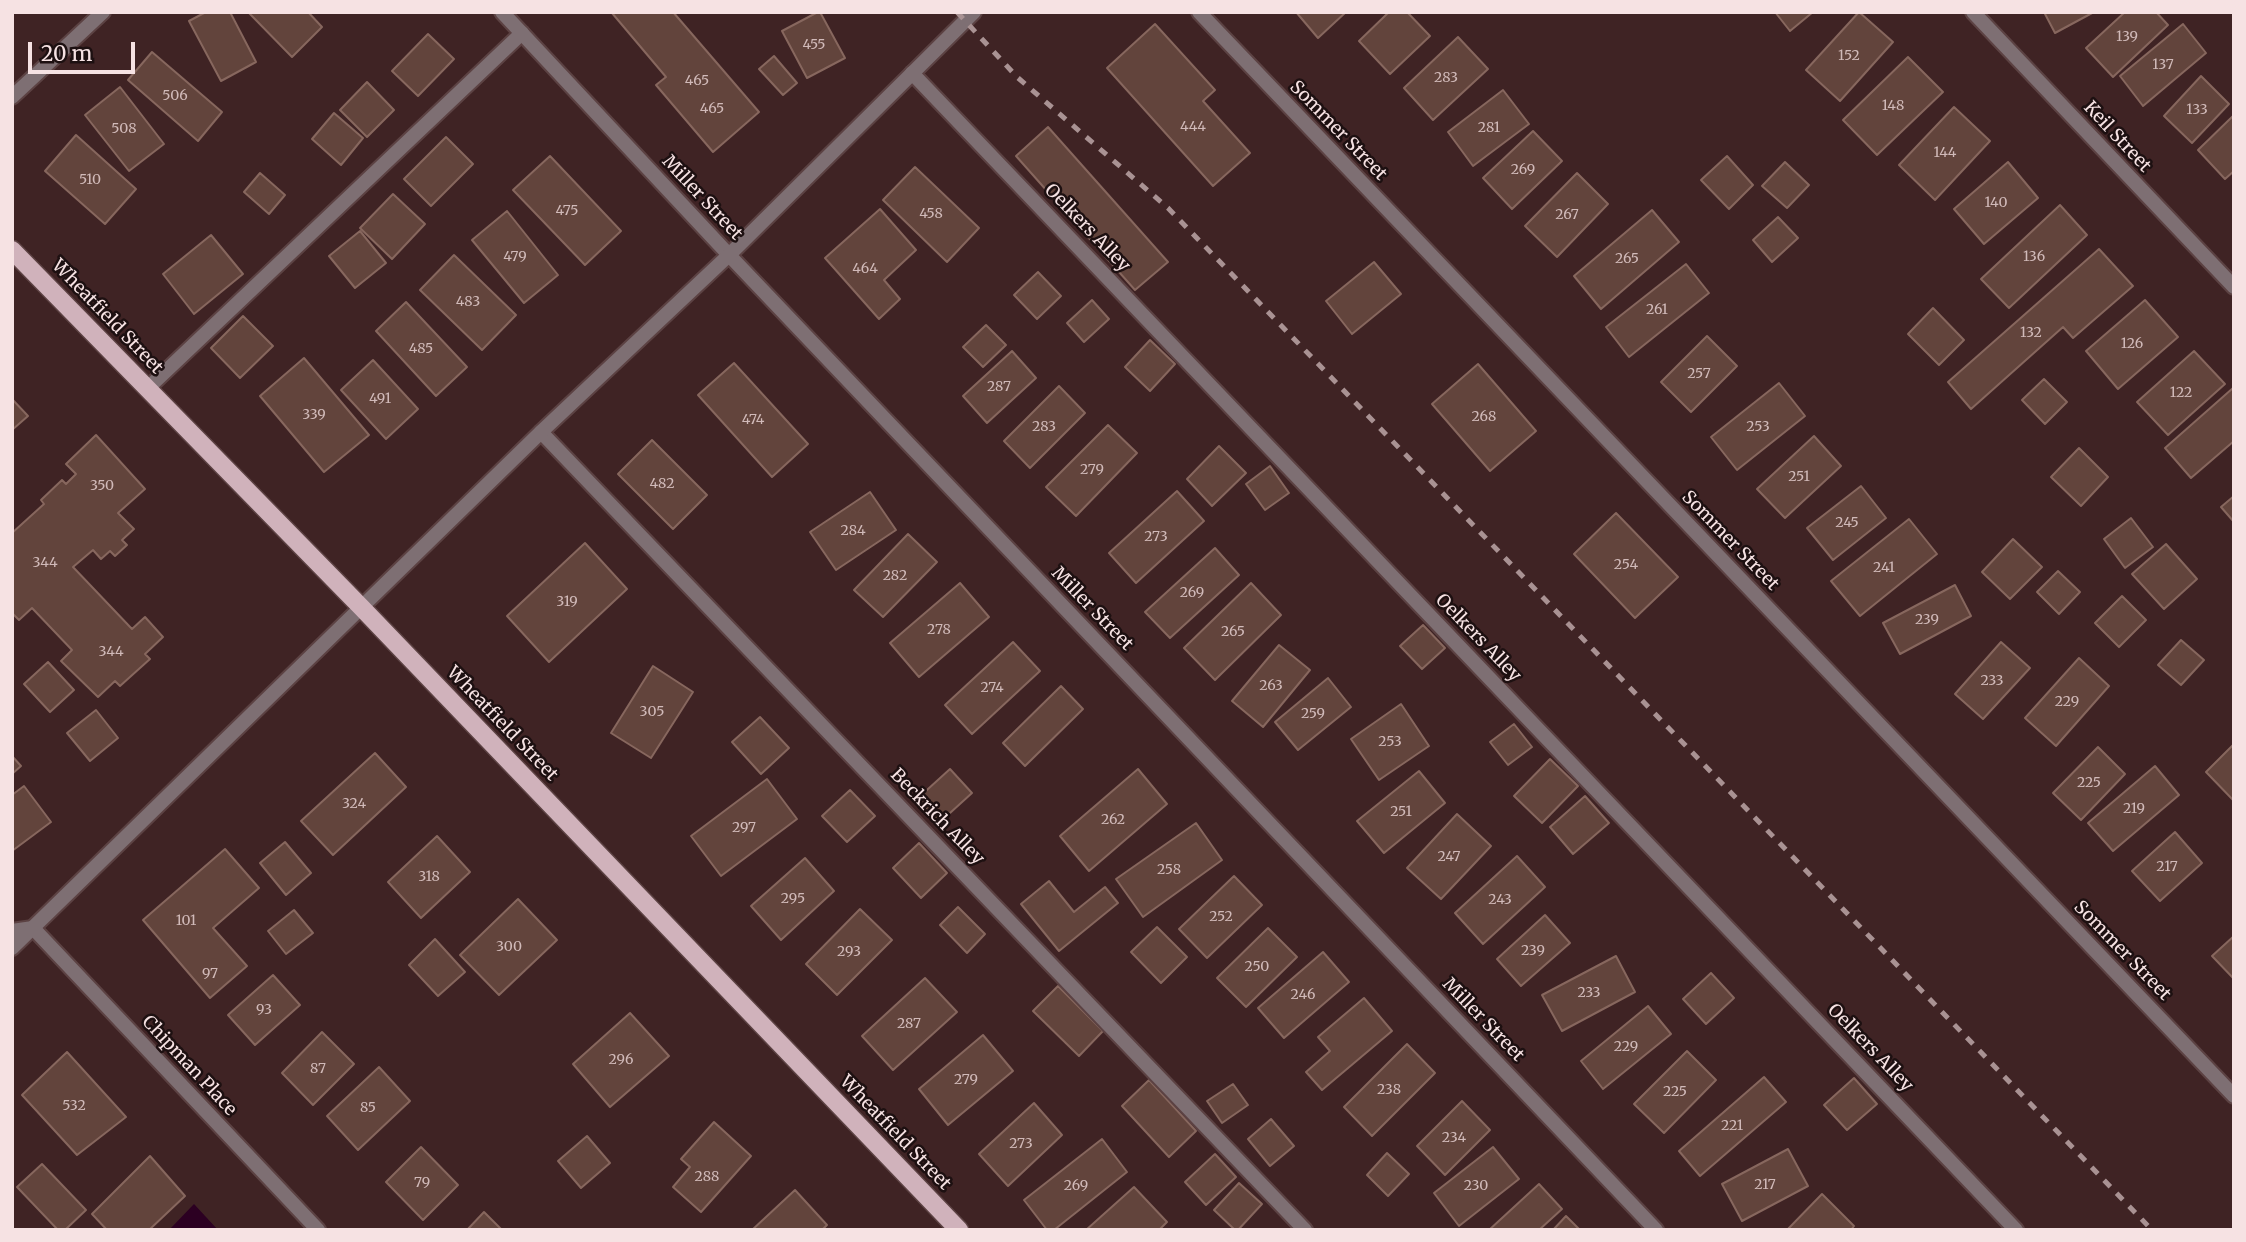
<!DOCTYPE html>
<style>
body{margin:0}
#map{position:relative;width:2246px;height:1242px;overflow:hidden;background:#3f2324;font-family:Merriweather,serif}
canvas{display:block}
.frame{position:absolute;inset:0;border:14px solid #f6e2e3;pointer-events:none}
.scale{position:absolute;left:28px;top:42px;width:107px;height:32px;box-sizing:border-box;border:4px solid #f6e2e3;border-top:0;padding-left:9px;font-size:21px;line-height:24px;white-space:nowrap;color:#f6e2e3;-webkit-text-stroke:5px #1d1011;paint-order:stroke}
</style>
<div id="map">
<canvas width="2246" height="1242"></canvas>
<div class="frame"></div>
<div class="scale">20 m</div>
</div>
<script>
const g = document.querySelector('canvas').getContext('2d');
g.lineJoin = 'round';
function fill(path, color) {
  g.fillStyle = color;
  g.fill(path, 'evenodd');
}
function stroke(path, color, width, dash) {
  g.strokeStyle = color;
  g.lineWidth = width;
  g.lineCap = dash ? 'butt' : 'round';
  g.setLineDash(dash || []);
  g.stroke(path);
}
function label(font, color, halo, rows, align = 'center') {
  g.font = font + ' Merriweather,serif';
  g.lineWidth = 5;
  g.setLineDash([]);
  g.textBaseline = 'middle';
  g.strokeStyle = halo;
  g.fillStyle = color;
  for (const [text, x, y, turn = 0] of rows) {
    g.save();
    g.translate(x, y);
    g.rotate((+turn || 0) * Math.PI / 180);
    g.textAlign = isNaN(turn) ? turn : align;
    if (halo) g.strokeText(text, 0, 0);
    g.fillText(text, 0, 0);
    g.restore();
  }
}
fill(new Path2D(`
 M194,1204L218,1230H169Z`), '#2c0022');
const building = new Path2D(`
 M206,12H230L256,62L221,81L189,21Z
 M248,12H308L322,27L292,57Z
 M673,12L759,112L713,152L656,85L666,77L612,13Z
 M818,12H820L845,58L807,78L782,31Z
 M1296,12H1346L1318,38Z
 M1389,12H1407L1430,36L1390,74L1359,41Z
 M1775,12H1813L1790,31Z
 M1859,12L1893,42L1840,101L1806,70Z
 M2044,12H2094L2055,33Z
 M2125,12H2156L2168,25L2113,77L2086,48Z
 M1155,24L1215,90L1203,101L1250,153L1213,186L1107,68Z
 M2183,24L2206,53L2143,106L2120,76Z
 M428,34L454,59L418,96L392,71Z
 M1458,37L1488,69L1433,120L1404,88Z
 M152,52L222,112L198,141L128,80Z
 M774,56L797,83L783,95L759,69Z
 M1908,57L1943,92L1877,155L1843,120Z
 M2201,76L2229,104L2192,143L2164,116Z
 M367,82L394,110L367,137L340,110Z
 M120,87L164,144L129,171L85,115Z
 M1503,90L1529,124L1473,166L1448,132Z
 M1954,107L1990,141L1935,200L1899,165Z
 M334,113L363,138L341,165L312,139Z
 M2234,115V171L2225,179L2198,150Z
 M1048,127L1168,262L1135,290L1016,156Z
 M1533,131L1562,161L1512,209L1483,178Z
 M76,135L136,189L105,224L45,171Z
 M446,137L473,164L431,206L404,179Z
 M550,156L621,231L585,265L513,190Z
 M1727,156L1753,185L1729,209L1701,180Z
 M1785,162L1809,185L1787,208L1762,186Z
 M2008,162L2038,198L1984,244L1954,209Z
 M915,167L979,228L947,262L883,200Z
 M260,173L285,195L269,214L244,192Z
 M1577,173L1608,204L1557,257L1525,226Z
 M393,194L425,224L392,259L360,228Z
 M2060,205L2087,235L2009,308L1981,279Z
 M880,209L916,250L884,280L900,299L879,319L825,258Z
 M1652,210L1679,242L1601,309L1574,276Z
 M507,211L558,275L524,303L472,240Z
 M1778,217L1798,238L1772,262L1753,240Z
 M360,231L386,263L355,288L329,256Z
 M211,235L243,274L194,314L163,274Z
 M2099,249L2133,286L2073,338L2063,327L1971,409L1948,382Z
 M454,255L516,315L482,350L420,290Z
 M1374,262L1401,294L1352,334L1326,301Z
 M1686,264L1709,293L1629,357L1606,327Z
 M1038,272L1061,296L1037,319L1014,295Z
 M1092,300L1109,319L1084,342L1067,323Z
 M2145,300L2178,337L2118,389L2086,351Z
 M406,302L467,367L436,396L376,331Z
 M1933,308L1964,340L1939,365L1908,334Z
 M243,316L273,346L240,378L211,348Z
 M986,325L1006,345L983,367L963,347Z
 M1707,336L1737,366L1691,412L1661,382Z
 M1150,340L1175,364L1150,391L1125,367Z
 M1012,351L1036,378L987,423L963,396Z
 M2194,351L2225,384L2168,435L2137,402Z
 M304,358L369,435L324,472L260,396Z
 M373,360L418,409L386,439L341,390Z
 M734,363L808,444L772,477L698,395Z
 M1478,364L1536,431L1490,471L1432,404Z
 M2044,379L2067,402L2045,424L2022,400Z
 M1779,383L1805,416L1737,470L1711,437Z
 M1059,386L1085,413L1030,468L1004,441Z
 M2233,388L2234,441L2191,478L2165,448Z
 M12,399L28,416L12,430Z
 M1108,425L1137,453L1076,516L1046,487Z
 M96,435L145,489L118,513L134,529L122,540L127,545L115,556L110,551L101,559L93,550L73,567L132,629L145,617L163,637L145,654L150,659L120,686L115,681L98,697L61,661L72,650L32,608L19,620L12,613V533L44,504L41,500L62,480L66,484L76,474L66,464Z
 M1814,436L1841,466L1785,518L1757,489Z
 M652,440L707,495L673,529L618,474Z
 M1219,446L1246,473L1212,506L1187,479Z
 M2079,448L2108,477L2081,506L2051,477Z
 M1270,466L1289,493L1265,510L1246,484Z
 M1861,486L1886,518L1833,560L1807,528Z
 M1177,491L1204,521L1136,583L1109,553Z
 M870,492L896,530L836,570L810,532Z
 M2234,496V522L2221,507Z
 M1616,513L1678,577L1635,618L1574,554Z
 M2131,518L2153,547L2125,568L2104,539Z
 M1909,519L1937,554L1860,616L1831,581Z
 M908,534L937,562L883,617L854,590Z
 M2013,539L2042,567L2010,599L1982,572Z
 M585,543L627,589L549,662L507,616Z
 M2166,544L2197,579L2164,609L2132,574Z
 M1215,548L1239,575L1170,638L1145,612Z
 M2058,571L2080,592L2059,614L2037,592Z
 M960,583L989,617L919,677L890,643Z
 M1251,583L1281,615L1215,680L1184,648Z
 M1955,585L1971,616L1900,654L1883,623Z
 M2122,596L2146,620L2119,647L2095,623Z
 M1423,625L1445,648L1422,669L1400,646Z
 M2181,640L2204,660L2181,685L2158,665Z
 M1013,642L1040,671L972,734L945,705Z
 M2001,642L2030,668L1983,719L1955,694Z
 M1279,645L1310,670L1263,727L1232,701Z
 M2079,658L2109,686L2056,746L2025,718Z
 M48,662L74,690L50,712L24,684Z
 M653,666L693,692L651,758L611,733Z
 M1328,678L1351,707L1298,750L1275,722Z
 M1061,686L1083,709L1025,766L1003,743Z
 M1401,704L1429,746L1379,780L1351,739Z
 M96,710L118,738L90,761L67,733Z
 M760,717L789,748L761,774L732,742Z
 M1514,724L1532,747L1508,765L1490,742Z
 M2234,744V801L2206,772Z
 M2098,747L2125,774L2081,820L2053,793Z
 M375,753L406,787L333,855L301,821Z
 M12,756L21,766L12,774Z
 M1550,759L1578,786L1542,823L1514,796Z
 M2155,766L2179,795L2113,851L2088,823Z
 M950,769L972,793L939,823L917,799Z
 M1138,769L1167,804L1089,871L1060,836Z
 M1419,771L1445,803L1384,853L1357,821Z
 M767,779L797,819L721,876L691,836Z
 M24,786L51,822L12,851V795Z
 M850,790L875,816L847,842L822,816Z
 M1585,796L1609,823L1573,854L1550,827Z
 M1457,814L1491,846L1441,899L1407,868Z
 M1196,823L1222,860L1143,917L1116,879Z
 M2175,832L2202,863L2160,901L2132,871Z
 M437,836L470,872L421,918L388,882Z
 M285,842L311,873L286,895L260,863Z
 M919,843L947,873L921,898L893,868Z
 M225,849L259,888L213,928L247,966L210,998L143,920Z
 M1517,856L1545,887L1483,944L1455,913Z
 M805,858L834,891L781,940L751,906Z
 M1234,876L1262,905L1207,958L1179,929Z
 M1049,881L1074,912L1105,887L1118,903L1059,951L1021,904Z
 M518,899L557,940L499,995L460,955Z
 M958,907L985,934L967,953L940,925Z
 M860,909L892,940L837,995L806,964Z
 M294,910L313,933L286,954L268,931Z
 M1545,915L1570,943L1521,986L1497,959Z
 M1157,927L1187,957L1161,983L1131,952Z
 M1268,928L1297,957L1246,1007L1217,978Z
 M2234,936V979L2212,956Z
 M435,939L465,972L438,996L409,965Z
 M1323,952L1349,982L1284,1038L1258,1008Z
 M1616,956L1635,992L1562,1031L1542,995Z
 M1711,973L1734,998L1706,1024L1683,999Z
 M273,975L300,1005L255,1045L228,1015Z
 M925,978L957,1012L893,1070L862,1036Z
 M1058,986L1103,1031L1079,1056L1033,1011Z
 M1364,998L1392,1031L1322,1090L1306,1072L1330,1051L1318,1037Z
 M1648,1006L1671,1034L1603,1089L1581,1061Z
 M630,1013L669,1056L610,1107L573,1064Z
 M322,1032L354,1064L313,1105L282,1073Z
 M983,1035L1013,1071L948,1125L919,1089Z
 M1407,1044L1435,1073L1372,1136L1344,1107Z
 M1687,1051L1716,1080L1664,1133L1634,1104Z
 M67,1052L126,1117L77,1155L22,1095Z
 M379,1067L410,1101L358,1150L327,1116Z
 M1764,1077L1786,1102L1700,1176L1679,1151Z
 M1854,1078L1877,1104L1847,1130L1824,1105Z
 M1149,1080L1196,1131L1169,1157L1122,1106Z
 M1233,1084L1248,1105L1222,1123L1207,1101Z
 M1462,1101L1490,1130L1445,1175L1417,1146Z
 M1034,1103L1062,1135L1008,1186L979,1154Z
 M1271,1119L1294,1146L1270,1166L1248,1139Z
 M714,1122L751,1156L701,1212L673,1187L690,1167L681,1159Z
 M587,1136L610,1163L581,1188L558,1161Z
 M1102,1139L1127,1172L1054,1230H1047L1024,1200Z
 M421,1147L458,1185L423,1220L386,1182Z
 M1493,1147L1519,1179L1459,1226L1434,1193Z
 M1788,1149L1808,1186L1742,1221L1722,1184Z
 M1387,1153L1409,1174L1388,1196L1367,1175Z
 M1215,1154L1236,1177L1206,1205L1185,1182Z
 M150,1156L185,1196L149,1230H107L92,1214Z
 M42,1164L86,1210L65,1230H58L17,1187Z
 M1239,1183L1262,1204L1238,1230H1235L1214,1210Z
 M1539,1184L1562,1209L1539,1230H1489Z
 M1134,1187L1167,1222L1159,1230H1086Z
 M795,1190L827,1225L822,1230H752Z
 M1822,1194L1854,1226L1851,1230H1787Z
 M484,1212L502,1230H467Z
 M1566,1216L1580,1230H1553Z`);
fill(building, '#62443c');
stroke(building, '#87675e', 2);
const service = new Path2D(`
 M912,73L2016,1230
 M148,388L522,33
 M541,432L1305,1230`);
const minor = new Path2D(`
 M502,12L729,255L1656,1230
 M1199,12L2234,1096
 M1973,12L2234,287
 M12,97L103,12
 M12,931L33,928L318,1230`);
const tertiary = new Path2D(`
 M12,948L541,432L729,255L974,12`);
const primary = new Path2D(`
 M12,250L362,608L959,1230`);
stroke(service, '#5c4243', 18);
stroke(minor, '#5c4243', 18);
stroke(tertiary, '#5c4243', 18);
stroke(primary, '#5c4243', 21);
stroke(service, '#7e6f73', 14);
stroke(minor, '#7e6f73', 14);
stroke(tertiary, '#7e6f73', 14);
stroke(primary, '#d0b2bb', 18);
stroke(new Path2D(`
 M957,12L1017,77L1168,208L2152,1230`), '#a99293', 5, [9, 9]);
label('14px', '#d1bab9', null, [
 ["139",2127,37],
 ["455",814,45],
 ["152",1849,56],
 ["137",2163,65],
 ["283",1446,78],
 ["465",697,81],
 ["506",175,96],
 ["148",1893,106],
 ["465",712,109],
 ["133",2197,110],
 ["444",1193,127],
 ["281",1489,128],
 ["508",124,129],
 ["144",1945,153],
 ["269",1523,170],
 ["510",90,180],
 ["140",1996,203],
 ["475",567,211],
 ["458",931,214],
 ["267",1567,215],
 ["479",515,257],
 ["136",2034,257],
 ["265",1627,259],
 ["464",865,269],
 ["483",468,302],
 ["261",1657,310],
 ["132",2031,333],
 ["126",2132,344],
 ["485",421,349],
 ["257",1699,374],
 ["287",999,387],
 ["122",2181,393],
 ["491",380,399],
 ["339",314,415],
 ["268",1484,417],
 ["474",753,420],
 ["283",1044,427],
 ["253",1758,427],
 ["279",1092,470],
 ["251",1799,477],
 ["482",662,484],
 ["350",102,486],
 ["245",1847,523],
 ["284",853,531],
 ["273",1156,537],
 ["344",45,563],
 ["254",1626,565],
 ["241",1884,568],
 ["282",895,576],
 ["269",1192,593],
 ["319",567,602],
 ["239",1927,620],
 ["278",939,630],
 ["265",1233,632],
 ["344",111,652],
 ["233",1992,681],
 ["263",1271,686],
 ["274",992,688],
 ["229",2067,702],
 ["305",652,712],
 ["259",1313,714],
 ["253",1390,742],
 ["225",2089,783],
 ["324",354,804],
 ["219",2134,809],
 ["251",1401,812],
 ["262",1113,820],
 ["297",744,828],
 ["247",1449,857],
 ["217",2167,867],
 ["258",1169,870],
 ["318",429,877],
 ["295",793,899],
 ["243",1500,900],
 ["252",1221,917],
 ["101",186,921],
 ["300",509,947],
 ["239",1533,951],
 ["293",849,952],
 ["250",1257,967],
 ["97",210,974],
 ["233",1589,993],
 ["246",1303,995],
 ["93",264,1010],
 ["287",909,1024],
 ["229",1626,1047],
 ["296",621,1060],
 ["87",318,1069],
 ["279",966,1080],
 ["238",1389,1090],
 ["225",1675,1092],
 ["532",74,1106],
 ["85",368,1108],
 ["221",1732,1126],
 ["234",1454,1138],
 ["273",1021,1144],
 ["288",707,1177],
 ["79",422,1183],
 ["217",1765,1185],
 ["269",1076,1186],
 ["230",1476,1186]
]);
label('18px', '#f6e2e3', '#1d1011', [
 ["Sommer Street",1338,131,46],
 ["Keil Street",2117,137,47],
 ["Miller Street",702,198,47],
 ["Oelkers Alley",1087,228,46],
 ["Wheatfield Street",107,317,46],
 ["Sommer Street",1730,541,46],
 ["Miller Street",1092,609,46],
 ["Oelkers Alley",1478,638,46],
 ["Wheatfield Street",502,724,46],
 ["Beckrich Alley",937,817,46],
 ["Sommer Street",2122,951,46],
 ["Miller Street",1483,1020,46],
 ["Oelkers Alley",1870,1048,46],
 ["Chipman Place",189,1066,47],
 ["Wheatfield Street",895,1133,46]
]);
</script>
